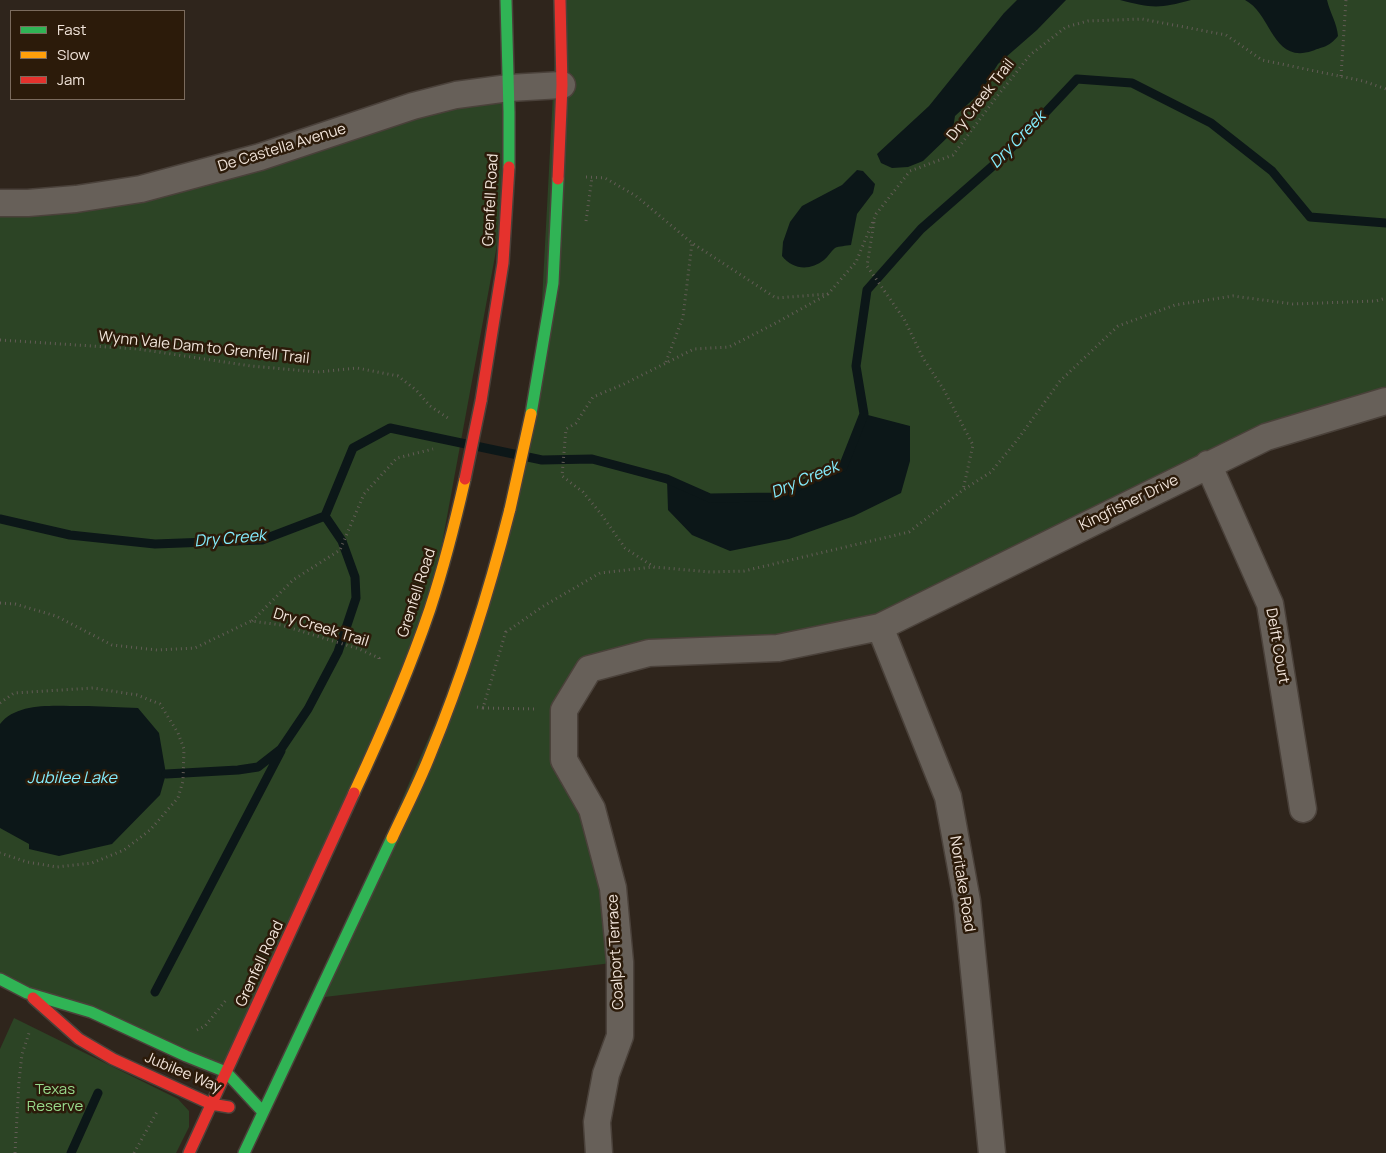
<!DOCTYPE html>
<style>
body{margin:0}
#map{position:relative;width:1386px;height:1153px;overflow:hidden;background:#2f251c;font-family:Manrope,sans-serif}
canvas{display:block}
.legend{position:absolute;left:10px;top:10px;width:175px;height:90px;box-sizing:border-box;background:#2c1b0a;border:1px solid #7b6b5d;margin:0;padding:6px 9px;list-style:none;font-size:15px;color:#f1e4da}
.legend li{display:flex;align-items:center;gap:10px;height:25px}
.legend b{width:25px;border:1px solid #7b6b5d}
</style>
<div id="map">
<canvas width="1386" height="1153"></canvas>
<ul class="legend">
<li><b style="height:6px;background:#30b455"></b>Fast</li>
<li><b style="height:6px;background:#ff9f0a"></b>Slow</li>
<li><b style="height:6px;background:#e5322d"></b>Jam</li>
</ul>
</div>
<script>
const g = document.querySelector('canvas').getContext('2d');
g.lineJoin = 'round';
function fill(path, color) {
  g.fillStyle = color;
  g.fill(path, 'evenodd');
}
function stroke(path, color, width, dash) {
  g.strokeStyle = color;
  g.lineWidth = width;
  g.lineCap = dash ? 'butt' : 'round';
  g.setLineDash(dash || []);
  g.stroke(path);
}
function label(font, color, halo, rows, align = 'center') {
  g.font = font + ' Manrope,sans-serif';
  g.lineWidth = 5;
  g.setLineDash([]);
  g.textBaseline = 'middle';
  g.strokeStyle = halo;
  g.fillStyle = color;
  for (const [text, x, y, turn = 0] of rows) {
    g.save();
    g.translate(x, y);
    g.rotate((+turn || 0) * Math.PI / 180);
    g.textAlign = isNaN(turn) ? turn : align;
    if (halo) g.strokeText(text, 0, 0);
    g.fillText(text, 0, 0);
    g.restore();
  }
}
fill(new Path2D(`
 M558,0H1386V403L1208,464L880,627L589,669L564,759L592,809L620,962L316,998L468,647L538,377Z
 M509,88V180L430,609L226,1072L0,979V199L141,189Z
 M14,1018L178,1099L189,1111V1127L176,1153H0V1049Z`), '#2c4425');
fill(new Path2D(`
 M1017,0H1066L1037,30L998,64L980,93L955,116L953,129L949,136L923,161L908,167L892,168L881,163L877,154L929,106L1004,13Z
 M1120,0H1191C1159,9 1151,8 1120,0Z
 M1245,0H1327C1330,13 1337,23 1338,36C1329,47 1325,46 1312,51C1272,64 1272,14 1245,0Z
 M857,170L863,171L875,184L873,193L857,214L851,245C846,246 839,246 835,248C831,251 828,257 824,260C810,271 793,270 782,256L783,242L790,222L802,206L842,185Z
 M864,414L910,426V461L901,493L854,516L789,539L730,551L692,535L668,510L667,479L710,498L774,497L843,467Z
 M88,706L138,708L159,733L166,774L160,795L112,844L59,856L29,849V844L0,828V724C19,700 61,707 88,706Z`), '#0c1718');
stroke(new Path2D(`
 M0,519L70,535L155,544L262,540L325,516L353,448L390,428L542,460L592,459L667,479L710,498L774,497L843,467L864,414L856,366L867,290L921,229L995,164L1030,129L1077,79L1132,83L1211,123L1272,171L1310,217L1386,223
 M166,774L238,770L258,767L281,749L308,709L338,652L356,598L355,577L342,541L325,516
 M155,992L281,751
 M71,1153L98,1093`), '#0c1718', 9);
const street = new Path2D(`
 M0,203H28L76,199L141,189L260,157L413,106L456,95L509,88L562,85
 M1208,464L1270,604L1303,809
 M880,627L948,797L967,901L992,1153
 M599,1153L597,1122L606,1074L620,1036V962L613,888L592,809L564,760V710L589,669L649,653L778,648L880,627L1266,437L1386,401`);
const fast = new Path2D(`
 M506,0L509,112V167
 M531,414L553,283L558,179
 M0,979L27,993L91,1012L186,1056L226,1072L263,1112
 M244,1153L392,838`);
const slow = new Path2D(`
 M354,793C382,733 409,671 430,609C444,566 455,523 465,479
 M392,838C405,810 419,783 430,755C463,675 489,592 510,509`);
const jam = new Path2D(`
 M558,179L562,85L560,0
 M481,401L503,263L509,167
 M33,998L79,1039L113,1059L211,1104L229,1107
 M189,1153L354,793`);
stroke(street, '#4a413a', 29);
stroke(fast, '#4a413a', 14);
stroke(slow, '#4a413a', 14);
stroke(jam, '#4a413a', 14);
stroke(new Path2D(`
 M1341,76L1346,0
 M586,177L605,178L636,196L692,243L776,298L828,294L856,262L876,214L910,171L953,155L995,99L1030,55L1066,27L1088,21L1142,19L1226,35L1262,60L1363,81L1386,89
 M586,221L592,177
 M874,222L867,266L904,319L923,358L944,390L973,445L963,490
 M828,294L774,324L729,347L694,349L624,384L593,397L576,423L566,429L562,476L583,492L601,514L625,548L654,567L710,572L744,571L909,532L963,490L991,472L1018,439L1060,381L1118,326L1175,305L1233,296L1293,304L1376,301L1386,298
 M0,340L138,349L251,366L318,372L357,368L398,376L416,390L430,406L448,418
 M666,362L683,317L692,243
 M0,603L15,604L56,616L112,645L157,650L195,648L251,621L281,625L359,649L379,658V660
 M252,621L293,580L340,550L364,494L397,458L433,449
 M506,632L542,607L600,573L653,567
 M0,703L14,693L93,688L137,695L160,704L178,733L184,749L183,781L178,798L150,830L124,850L92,863L57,867L27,862L0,853
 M477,707L483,708L506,631
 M483,708L537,709
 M197,1030L205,1026L227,999
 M15,1153L19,1081L22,1054L29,1033
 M134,1153L158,1110`), '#635c56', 3, [1, 4]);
stroke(street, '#676059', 26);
stroke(fast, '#30b455', 11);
stroke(slow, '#ff9f0a', 11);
stroke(jam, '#e5322d', 11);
const slowBridge = new Path2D(`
 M510,509L531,414`);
const jamBridge = new Path2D(`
 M465,479L481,401`);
stroke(slowBridge, '#4a413a', 14, []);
stroke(jamBridge, '#4a413a', 14, []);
stroke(slowBridge, '#ff9f0a', 11);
stroke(jamBridge, '#e5322d', 11);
label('15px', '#f1e4da', '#2c1b0a', [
 ["Dry Creek Trail",981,100,-52],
 ["De Castella Avenue",282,148,-17],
 ["Grenfell Road",491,200,-87],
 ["Wynn Vale Dam to Grenfell Trail",204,348,6],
 ["Kingfisher Drive",1129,503,-26],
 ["Grenfell Road",417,593,-72],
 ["Dry Creek Trail",321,628,17],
 ["Delft Court",1277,646,80],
 ["Noritake Road",962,884,81],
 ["Coalport Terrace",616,952,-93],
 ["Grenfell Road",260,964,-65],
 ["Jubilee Way",183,1073,23]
]);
label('15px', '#98da8c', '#2c1b0a', [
 ["Texas",55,1090],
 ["Reserve",55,1107]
]);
label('italic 16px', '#84edfe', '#2c1b0a', [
 ["Dry Creek",1018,140,-46],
 ["Dry Creek",805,480,-23],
 ["Dry Creek",230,539,-5],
 ["Jubilee Lake",72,779]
]);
</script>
